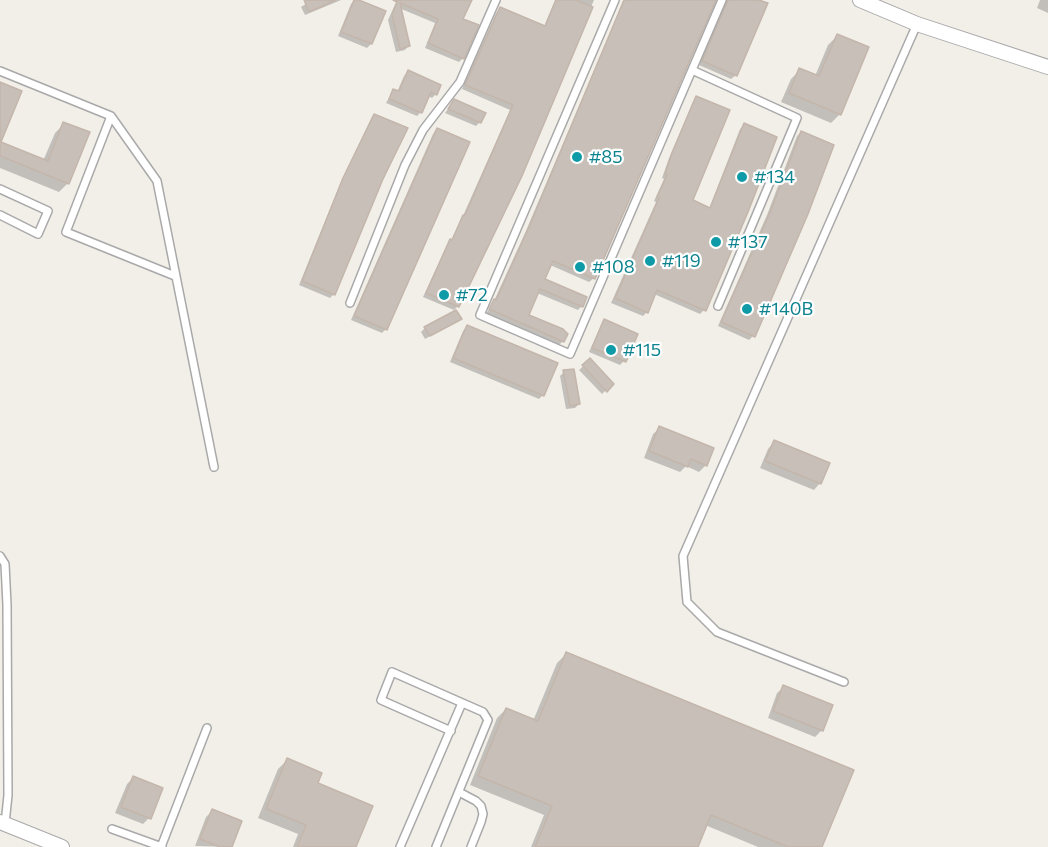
<!DOCTYPE html>
<style>
body{margin:0}
canvas{display:block;background:#f2efe9}
</style>
<canvas width="1048" height="847"></canvas>
<script>
const ctx = document.querySelector('canvas').getContext('2d');
ctx.lineJoin = 'round';
function fillPath(path, color) {
  ctx.fillStyle = color;
  ctx.fill(path, 'evenodd');
}
function shape(rows) {
  const path = new Path2D();
  for (const r of rows) {
    path.moveTo(r[0], r[1]);
    for (let i = 2; i < r.length; i += 2) path.lineTo(r[i], r[i + 1]);
  }
  return path;
}
function strokePath(path, color, width, dash) {
  ctx.strokeStyle = color;
  ctx.lineWidth = width;
  ctx.lineCap = dash ? 'butt' : 'round';
  ctx.setLineDash(dash || []);
  ctx.stroke(path);
}
function write(font, color, halo, rows, align = 'center') {
  ctx.font = font + ' Commissioner,sans-serif';
  ctx.lineWidth = 4.5;
  ctx.setLineDash([]);
  ctx.textBaseline = 'middle';
  ctx.strokeStyle = halo;
  ctx.fillStyle = color;
  for (const [text, x, y, turn = 0] of rows) {
    ctx.save();
    ctx.translate(x, y);
    ctx.rotate((+turn || 0) * Math.PI / 180);
    ctx.textAlign = isNaN(turn) ? turn : align;
    if (halo) ctx.strokeText(text, 0, 0);
    ctx.fillText(text, 0, 0);
    ctx.restore();
  }
}
fillPath(shape([
 [312,0,341,0,305,15,301,7],
 [355,0,384,12,371,44,367,48,338,36,351,4],
 [397,0,470,0,461,20,463,58,459,62,425,48,435,23,399,8,409,45,405,50,396,52,388,20],
 [555,0,594,0,520,175,458,306,454,310,423,297,447,245,451,241,462,218,510,110,462,89,496,13,500,9,544,27],
 [624,0,714,0,594,278,589,282,550,265,543,280,582,306,578,310,537,293,527,316,563,341,559,345,486,314,494,301,525,233],
 [721,0,756,0,766,4,736,75,731,79,699,65,724,7],
 [1040,0,1048,0,1048,13,1037,8],
 [837,36,840,114,831,123,781,102,791,79,800,70,815,76,828,45],
 [408,72,436,94,432,98,428,96,421,112,417,116,386,103,393,91,397,92,404,76],
 [697,98,691,201,709,209,740,129,744,125,704,310,700,314,654,294,647,312,643,316,611,303,656,202,654,201,664,179,662,178,669,158,693,102],
 [454,101,480,122,476,126,445,113],
 [375,115,381,178,334,294,330,298,299,285,340,184,371,120],
 [64,124,68,183,59,192,0,168,0,143,43,161,55,133],
 [437,129,386,329,382,333,351,320,433,134],
 [801,132,753,336,749,340,718,326,767,215,797,136],
 [460,319,425,339,421,332,425,328],
 [605,321,624,361,620,365,589,352,601,325],
 [467,326,543,395,539,399,450,362,463,331],
 [590,360,612,384,602,394,579,370],
 [564,372,579,404,575,408,566,409,560,376],
 [660,428,706,465,699,472,686,466,680,472,644,458,653,434],
 [774,442,820,483,814,490,760,468,768,449],
 [566,654,821,847,758,847,705,825,697,847,531,847,544,815,470,785,497,718,506,709,533,721,557,663],
 [784,687,822,730,815,737,768,718,777,693],
 [287,760,316,784,355,847,293,847,298,834,258,818,278,769],
 [133,778,149,818,143,824,115,813,127,784],
 [213,810,230,847,195,846,206,817]
]), '#0003');
const building = shape([
 [304,0,336,0,309,12,304,0],
 [354,0,359,0,386,11,372,44,341,32,354,0],
 [393,0,472,0,463,19,479,25,464,59,428,43,438,19,400,3,410,46,400,49,392,15,397,2,393,0],
 [556,0,576,0,593,7,522,176,459,307,426,293,450,239,452,240,463,215,465,215,513,105,465,85,500,7,545,26,556,0],
 [624,0,716,0,595,279,553,261,545,279,587,297,583,307,540,289,529,315,563,329,568,334,564,342,489,309,494,299,496,300,529,227,624,0],
 [728,0,759,0,768,3,737,76,702,61,728,0],
 [837,34,869,47,841,115,789,93,799,68,819,76,837,34],
 [408,70,441,85,437,95,431,92,422,113,389,99,393,89,399,91,408,70],
 [0,82,22,91,1,142,48,161,63,122,90,132,69,184,0,156,0,82],
 [696,96,730,110,693,200,710,208,744,123,777,137,748,212,706,311,657,290,648,313,615,298,659,198,657,197,667,175,665,174,672,153,696,96],
 [454,99,486,113,481,123,448,109,454,99],
 [374,114,408,128,383,179,335,295,302,281,343,178,374,114],
 [437,128,470,142,387,330,354,316,437,128],
 [801,131,834,145,808,214,755,337,721,322,771,210,801,131],
 [456,310,462,319,430,336,424,327,456,310],
 [604,319,638,334,626,362,592,348,604,319],
 [467,325,558,363,544,396,453,358,467,325],
 [590,358,614,384,607,392,582,365,590,358],
 [574,369,580,404,570,406,563,370,574,369],
 [659,426,714,448,707,466,691,459,688,467,649,451,659,426],
 [774,440,830,463,821,484,765,461,774,440],
 [566,652,854,770,822,847,788,847,711,815,698,847,535,847,552,806,478,776,506,708,538,721,566,652],
 [783,685,833,705,823,731,773,711,783,685],
 [287,758,322,773,318,783,373,806,356,847,297,847,306,825,266,809,287,758],
 [133,776,163,788,151,819,121,807,133,776],
 [212,809,242,821,232,847,220,847,200,839,212,809]
]);
fillPath(building, '#c7bfb8');
strokePath(building, '#c4b6ab', 1.5);
const service = shape([
 [615,0,480,315,570,354,722,0],
 [692,70,797,118,718,306],
 [0,71,111,116,157,181,214,467],
 [111,116,66,232,175,276],
 [0,189,48,211,38,234,0,215],
 [350,303,405,165,423,130,460,82,496,0],
 [0,556,5,564,7,605,8,795,5,824],
 [844,682,717,632,687,602,683,556,917,24],
 [459,792,476,801,481,806,483,814,481,822,471,847],
 [112,829,162,847],
 [161,847,207,728],
 [400,847,462,703],
 [436,847,488,720,483,712,392,672,381,700,451,731]
]);
const minor = shape([
 [860,0,917,24,1048,67],
 [0,822,62,847]
]);
strokePath(service, '#a9a9a9', 10);
strokePath(minor, '#a9a9a9', 16);
strokePath(service, '#fff', 7);
strokePath(minor, '#fff', 14);
for (const [x, y, r, color] of [
 [577,157,6,"#0f9aa8"],
 [742,177,6,"#0f9aa8"],
 [716,242,6,"#0f9aa8"],
 [650,261,6,"#0f9aa8"],
 [580,267,6,"#0f9aa8"],
 [444,295,6,"#0f9aa8"],
 [747,309,6,"#0f9aa8"],
 [611,350,6,"#0f9aa8"]
]) {
  const dot = new Path2D();
  dot.arc(x, y, r, 0, 2 * Math.PI);
  ctx.fillStyle = color;
  ctx.fill(dot);
  strokePath(dot, '#fff', 2);
}
write('18px', '#0d838f', '#fff', [
 ["#85",589,157],
 ["#134",754,177],
 ["#137",728,242],
 ["#119",662,261],
 ["#108",592,267],
 ["#72",456,295],
 ["#140B",759,309],
 ["#115",623,350]
], 'left');
</script>
